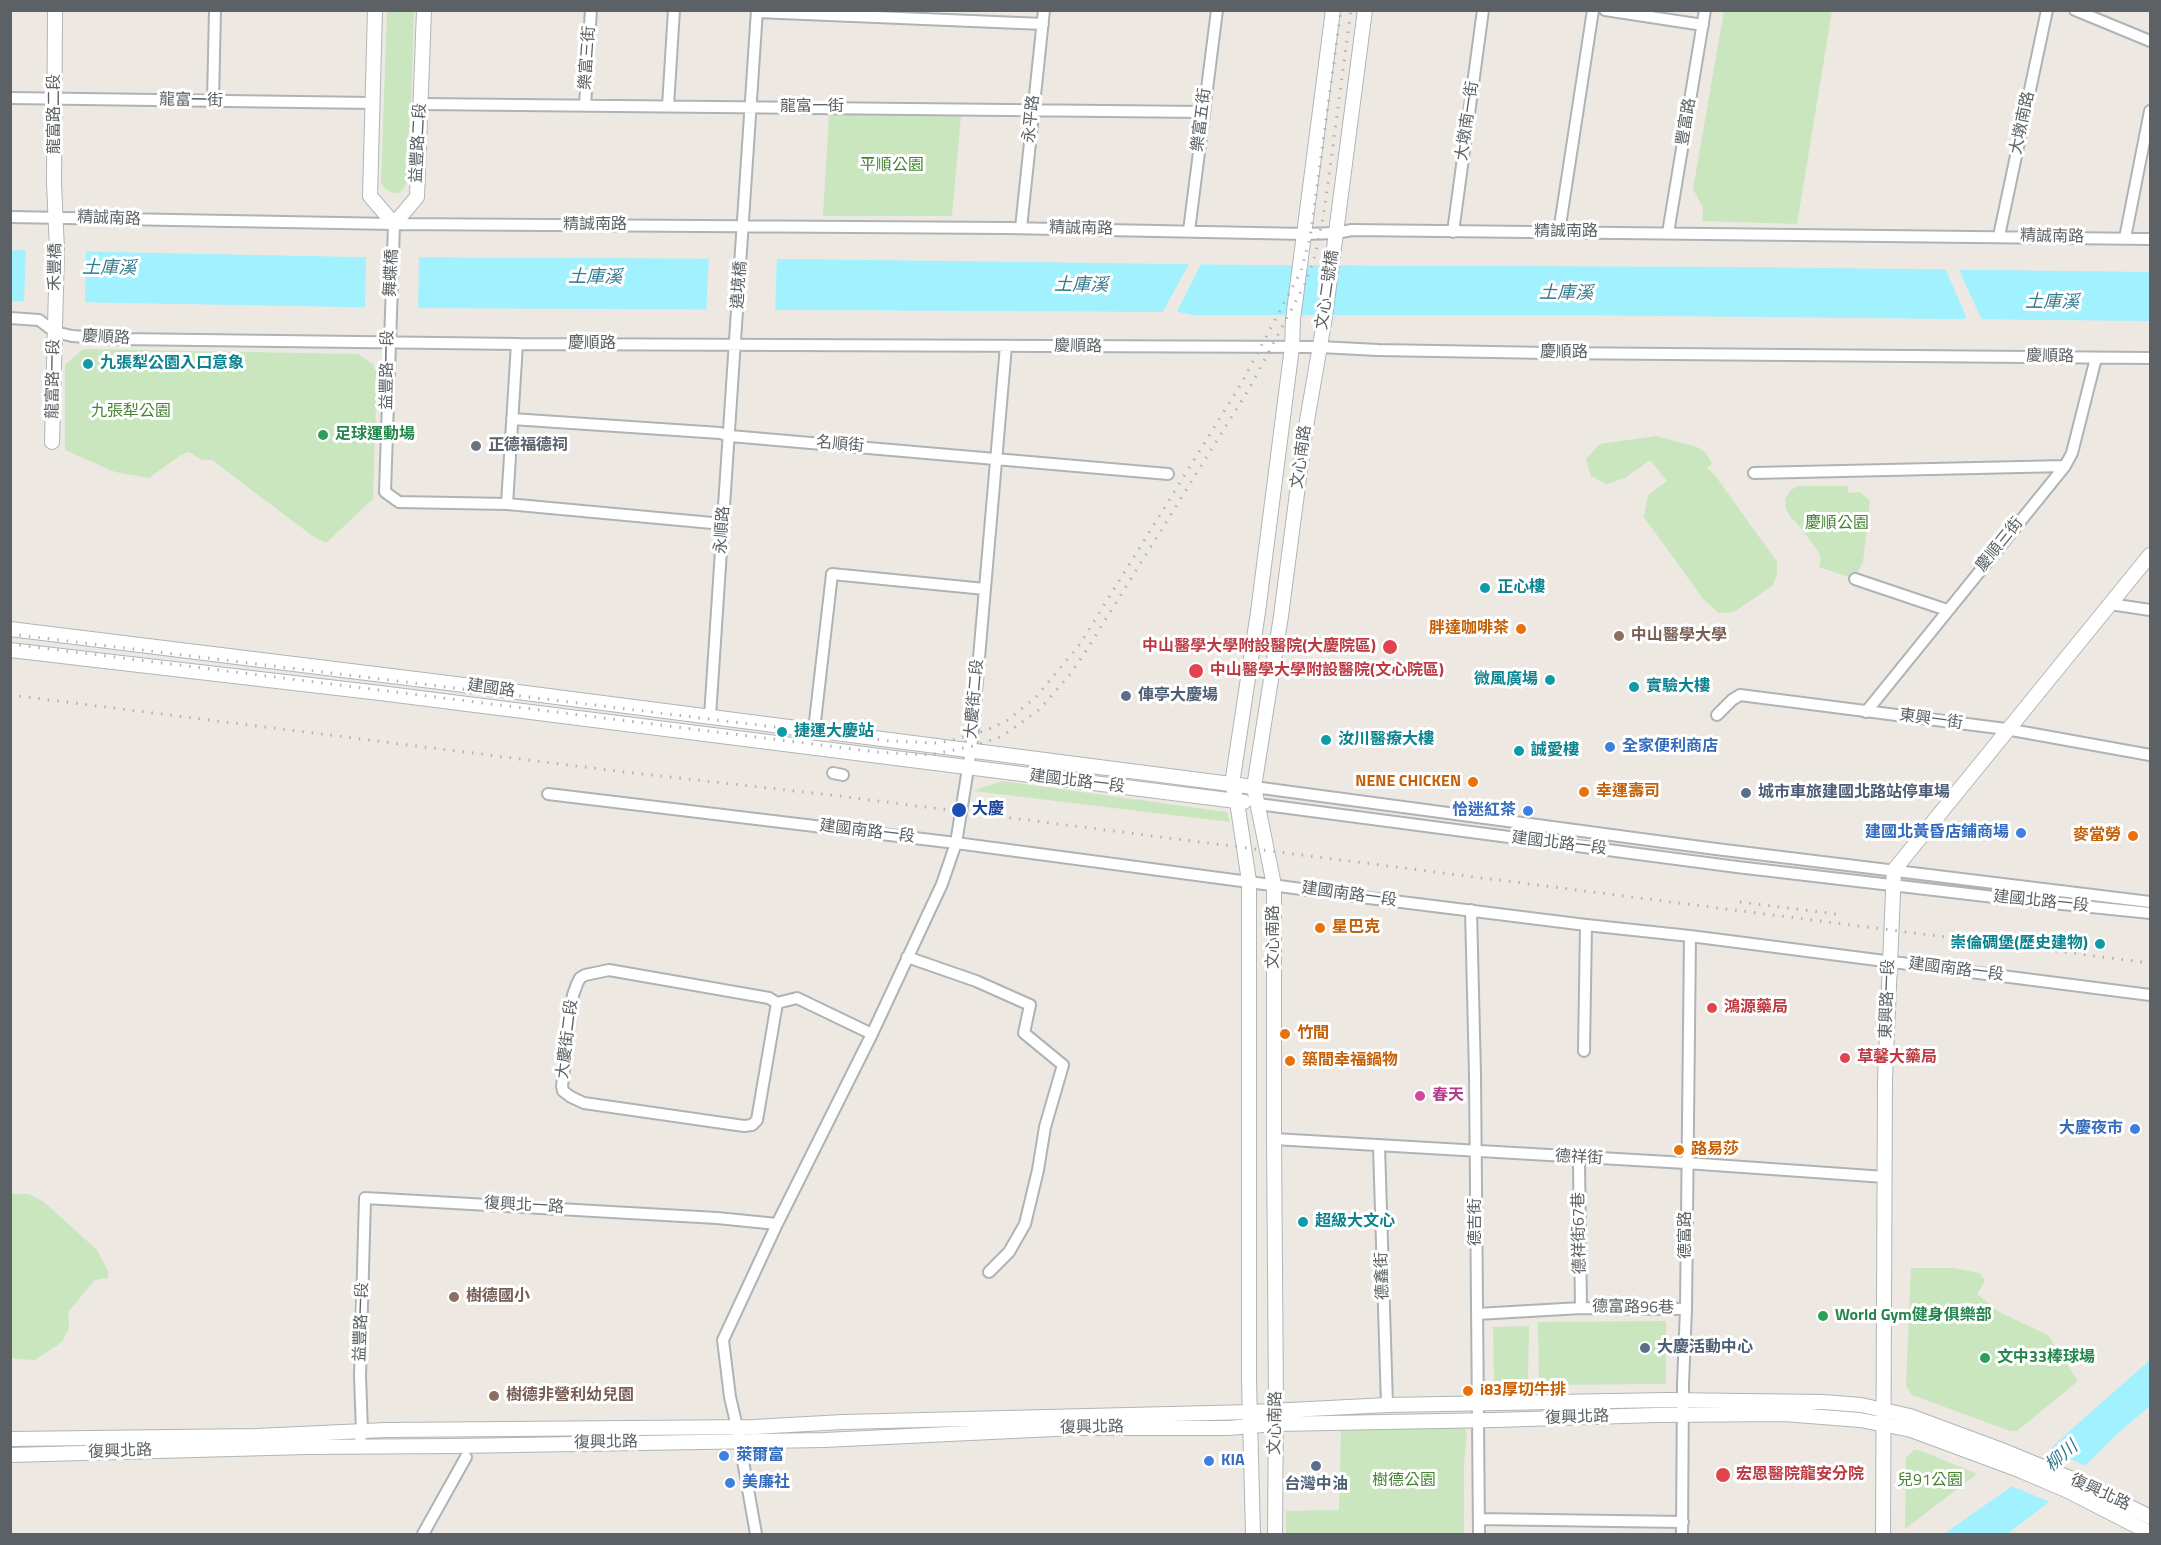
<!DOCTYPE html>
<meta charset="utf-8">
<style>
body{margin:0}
#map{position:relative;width:2161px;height:1545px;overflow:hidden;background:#eee8e3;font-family:"Titillium Web",sans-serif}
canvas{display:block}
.frame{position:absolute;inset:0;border:12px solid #5b6164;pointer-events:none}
</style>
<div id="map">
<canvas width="2161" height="1545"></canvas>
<div class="frame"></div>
</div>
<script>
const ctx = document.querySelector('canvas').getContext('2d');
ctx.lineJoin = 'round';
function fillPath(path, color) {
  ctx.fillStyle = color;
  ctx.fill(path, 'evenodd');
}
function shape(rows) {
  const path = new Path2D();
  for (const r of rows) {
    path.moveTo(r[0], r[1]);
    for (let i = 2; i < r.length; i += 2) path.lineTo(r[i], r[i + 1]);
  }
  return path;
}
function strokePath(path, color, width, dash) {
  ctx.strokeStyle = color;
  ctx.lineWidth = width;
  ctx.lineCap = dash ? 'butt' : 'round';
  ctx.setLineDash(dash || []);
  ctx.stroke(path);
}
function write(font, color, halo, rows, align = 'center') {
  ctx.font = font + ' "Titillium Web","Noto Sans TC",sans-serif';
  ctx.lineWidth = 6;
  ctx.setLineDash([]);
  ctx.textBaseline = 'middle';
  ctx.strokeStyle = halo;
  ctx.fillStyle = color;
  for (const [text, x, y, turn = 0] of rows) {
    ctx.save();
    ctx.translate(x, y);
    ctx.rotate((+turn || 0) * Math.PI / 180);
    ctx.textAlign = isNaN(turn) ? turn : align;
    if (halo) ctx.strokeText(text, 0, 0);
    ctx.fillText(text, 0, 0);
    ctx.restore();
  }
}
fillPath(shape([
 [387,11,414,11,409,178,404,188,399,193,394,193,385,189,381,183],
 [1724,11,1832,11,1797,224,1702,221,1703,208,1693,189],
 [829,115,961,116,952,216,823,216],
 [83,349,358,354,374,365,377,372,373,499,326,543,311,535,212,460,202,460,189,452,181,455,149,478,115,472,65,450,65,365],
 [1656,436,1697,447,1706,453,1712,464,1707,468,1714,474,1777,562,1777,575,1772,586,1734,612,1719,613,1703,599,1644,517,1648,495,1667,481,1650,460,1625,478,1607,484,1591,476,1586,459,1600,444],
 [1798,486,1848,486,1848,493,1860,492,1870,501,1863,562,1854,579,1819,567,1821,559,1818,551,1796,522,1791,518,1786,509,1785,499,1791,490],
 [1002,781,1227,812,1230,822,973,791],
 [11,1194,29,1194,44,1202,97,1250,108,1271,108,1278,95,1280,68,1312,69,1328,62,1342,35,1360,16,1359,11,1357],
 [1911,1268,1953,1268,1980,1273,1985,1281,1977,1294,2001,1313,2048,1335,2078,1381,2017,1431,2010,1431,1912,1395,1906,1386],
 [1666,1321,1666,1384,1539,1385,1538,1322],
 [1529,1326,1528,1380,1494,1384,1493,1327],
 [1464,1427,1467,1434,1464,1464,1464,1534,1286,1534,1286,1511,1339,1510,1341,1430],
 [1914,1450,1919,1450,1977,1474,1905,1529,1906,1458]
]), '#cae6bf');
fillPath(shape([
 [11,250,355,257,793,259,1251,265,1743,267,2150,272,2150,321,1561,315,1192,315,1179,312,405,308,11,301],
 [2150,1360,2150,1406,2114,1437,2049,1502,2007,1534,1944,1534,2012,1486,2065,1435]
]), '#a2f1ff');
fillPath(shape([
 [26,247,86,248,85,305,24,304],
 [366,254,419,254,418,311,365,310],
 [709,256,777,256,775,313,706,313],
 [1190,262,1202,262,1175,315,1161,315],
 [1944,266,1957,266,1983,322,1963,322,1966,316],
 [2047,1448,2088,1467,2052,1503,2009,1485]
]), '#eee8e3');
const street = shape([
 [1605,10,1703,25],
 [2075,10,2150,41],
 [757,12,1043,24],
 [10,98,372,103],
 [213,101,215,10],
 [421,104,1203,112],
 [585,106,591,10],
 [668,106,674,10],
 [10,217,394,224,1007,228,1305,234,1336,233,1352,230,2150,239],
 [394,224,385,492,399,502,507,504,517,344],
 [1021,228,1044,10],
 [1189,231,1217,10],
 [1453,232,1483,10],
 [1559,232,1593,10],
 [1668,233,1705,10],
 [1999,236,2047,10],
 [2125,238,2150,111],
 [10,318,39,320,55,332,72,336,119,339,517,344,1320,347,1378,350,1549,353,2150,358],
 [512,419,720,433,730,436,1168,474],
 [1754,473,2065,466],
 [507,504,723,524],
 [1855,579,1947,610],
 [2110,604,2150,610],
 [1866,712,2065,466,2072,453,2096,358],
 [1717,715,1732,700,1740,695,2006,729,2150,755],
 [710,716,757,10],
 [814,730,832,574,985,589],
 [833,773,843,775],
 [1254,787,1716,849,2150,902],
 [548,794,956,843,1369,898,1586,925,1690,936,2150,995],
 [1258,804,1737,867,1994,897,2150,913],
 [1471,910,1475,1074,1479,1534],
 [907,957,976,981,1030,1005,1024,1033,1063,1065,1045,1127,1038,1170,1025,1224,1009,1252,989,1272],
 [777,1003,769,998,609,970,585,975,580,978,577,984,573,995,562,1086,563,1091,571,1097,584,1103,744,1126,752,1125,757,1120,777,1003,797,998,872,1034],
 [1584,1051,1586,925],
 [1274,1139,1686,1163,1885,1177],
 [1379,1146,1387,1405],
 [1577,1158,1579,1164,1581,1308],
 [1477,1314,1581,1308,1686,1309],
 [359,1446,362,1431,360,1376,365,1198,717,1218,777,1224],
 [1479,1519,1683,1522],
 [423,1534,466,1457],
 [756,1534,737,1427,730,1397,723,1340,777,1224,872,1034,942,884,956,843,971,750,1006,346],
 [1682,1534,1683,1384,1686,1309,1690,936]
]);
const secondary = shape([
 [375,10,370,196,394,224,417,197,424,10],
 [52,442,57,250,54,183,55,10],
 [10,629,448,683,1254,787],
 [10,650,380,693,1244,802],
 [10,1439,256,1436,386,1430,754,1427,843,1422,1251,1412,1387,1405,1667,1400,1823,1402,1861,1405,1910,1416,1999,1449,2082,1483,2150,1517],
 [10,1455,306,1447,454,1446,824,1440,1075,1428,1228,1428,1275,1424,1495,1420,1656,1415,1784,1414,1860,1420,1911,1430,2019,1470,2068,1491,2150,1533],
 [1253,1534,1249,1380,1249,881,1237,802,1232,784,1258,612,1292,347,1293,319,1333,10],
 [1275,1534,1276,1401,1274,1139,1274,885,1254,787,1281,616,1305,432,1325,317,1365,10],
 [1883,1534,1885,1079,1894,870,2150,555]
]);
strokePath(street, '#aeb3b6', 14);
strokePath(secondary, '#afb5b8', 16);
strokePath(street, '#fff', 10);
strokePath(secondary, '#fff', 14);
strokePath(shape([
 [10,634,890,741,939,743,973,735,989,729,1008,720,1036,697,1080,644,1241,384,1301,271,1310,238,1341,10],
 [10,644,877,752,929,755,974,746,1000,737,1011,730,1040,709,1071,673,1084,654,1249,389,1306,282,1315,256,1324,213,1351,10],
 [10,695,616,771,831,795,2150,963],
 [1740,902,1836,914]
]), '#b0b1b2', 3, [1.5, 8]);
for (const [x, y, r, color] of [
 [88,364,6,"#0f9aa8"],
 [323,435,6,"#2e9e5b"],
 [476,446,6,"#6b7280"],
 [1485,588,6,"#0f9aa8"],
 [1521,629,6,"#e8710a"],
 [1619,636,6,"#8d6e63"],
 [1390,647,8,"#e0444e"],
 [1196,671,8,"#e0444e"],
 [1550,680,6,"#0f9aa8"],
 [1634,687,6,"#0f9aa8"],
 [1126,696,6,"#5c6f8a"],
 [782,732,6,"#0f9aa8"],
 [1326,740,6,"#0f9aa8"],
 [1610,747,6,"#3f7fe0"],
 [1519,751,6,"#0f9aa8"],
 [1473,782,6,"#e8710a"],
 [1584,792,6,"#e8710a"],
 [1746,793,6,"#5c6f8a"],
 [959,810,8,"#1a4fb4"],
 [1528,811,6,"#3f7fe0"],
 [2021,833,6,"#3f7fe0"],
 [2133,836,6,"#e8710a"],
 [1320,928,6,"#e8710a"],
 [2100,944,6,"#0f9aa8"],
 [1712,1008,6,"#e0444e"],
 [1285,1034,6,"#e8710a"],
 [1845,1058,6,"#e0444e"],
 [1290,1061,6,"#e8710a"],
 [1420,1096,6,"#d1479c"],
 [2135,1129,6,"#3f7fe0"],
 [1679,1150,6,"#e8710a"],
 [1303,1222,6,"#0f9aa8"],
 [454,1297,6,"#8d6e63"],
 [1823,1316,6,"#2e9e5b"],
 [1645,1348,6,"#5c6f8a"],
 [1985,1358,6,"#2e9e5b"],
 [1468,1391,6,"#e8710a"],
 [494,1396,6,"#8d6e63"],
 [724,1456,6,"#3f7fe0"],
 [1209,1461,6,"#3f7fe0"],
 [1316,1466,6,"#5c6f8a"],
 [1723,1475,8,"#e0444e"],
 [730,1483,6,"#3f7fe0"]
]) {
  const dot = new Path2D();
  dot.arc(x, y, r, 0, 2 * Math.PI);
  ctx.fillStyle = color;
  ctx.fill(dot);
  strokePath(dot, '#fff', 2);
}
write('16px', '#5b6164', '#fff', [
 ["樂富三街",588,58,-86],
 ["龍富一街",191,101,1],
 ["龍富一街",812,107],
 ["龍富路二段",55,114,-90],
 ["永平路",1032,119,-84],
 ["樂富五街",1202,120,-83],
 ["大墩南一街",1468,121,-82],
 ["豐富路",1687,122,-81],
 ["大墩南路",2023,123,-78],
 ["益豐路二段",419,143,-87],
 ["精誠南路",109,219,2],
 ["精誠南路",595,225],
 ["精誠南路",1081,229,1],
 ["精誠南路",1566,232],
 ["精誠南路",2052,237,1],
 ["禾豐橋",56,267,-89],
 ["舞蝶橋",392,273,-87],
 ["遶境橋",740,285,-86],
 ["文心二號橋",1328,290,-82],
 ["慶順路",106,338,3],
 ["慶順路",592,344],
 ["慶順路",1078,347,1],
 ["慶順路",1564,353],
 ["慶順路",2050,357,1],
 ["益豐路一段",388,370,-89],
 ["龍富路一段",54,379,-89],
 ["名順街",840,445,5],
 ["文心南路",1302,457,-82],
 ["永順路",723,530,-86],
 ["慶順三街",2000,545,-51],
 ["建國路",491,689,8],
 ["大慶街二段",975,699,-85],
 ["東興一街",1931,720,8],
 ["建國北路一段",1077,782,7],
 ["建國南路一段",867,832,7],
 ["建國北路一段",1559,844,7],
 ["建國南路一段",1349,895,8],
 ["建國北路一段",2041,902,6],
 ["文心南路",1274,937,-90],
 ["建國南路一段",1956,970,7],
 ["東興路一段",1888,999,-88],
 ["大慶街二段",568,1039,-83],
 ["德祥街",1579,1158,3],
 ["復興北一路",524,1206,3],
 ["德吉街",1476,1222,-90],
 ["德祥街67巷",1580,1233,-91],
 ["德富路",1686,1235,-90],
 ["德鑫街",1383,1276,-92],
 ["德富路96巷",1633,1308,1],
 ["益豐路一段",362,1322,-88],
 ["復興北路",1577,1418,-2],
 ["文心南路",1276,1423,-89],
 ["復興北路",1092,1428,-1],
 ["復興北路",606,1443,-1],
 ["復興北路",120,1452,-2],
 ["復興北路",2100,1493,25]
]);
write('16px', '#468333', '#fff', [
 ["平順公園",892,166],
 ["九張犁公園",131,412],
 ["慶順公園",1837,524],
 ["樹德公園",1404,1481],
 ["兒91公園",1930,1481]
]);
write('bold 16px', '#0d838f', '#fff', [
 ["九張犁公園入口意象",100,364],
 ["正心樓",1497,588],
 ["微風廣場",1538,680,"right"],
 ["實驗大樓",1646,687],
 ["捷運大慶站",794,732],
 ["汝川醫療大樓",1338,740],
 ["誠愛樓",1531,751],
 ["崇倫碉堡(歷史建物)",2088,944,"right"],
 ["超級大文心",1315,1222]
], 'left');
write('bold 16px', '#27864d', '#fff', [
 ["足球運動場",335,435],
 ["World Gym健身俱樂部",1835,1316],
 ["文中33棒球場",1997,1358]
], 'left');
write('bold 16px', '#5b616d', '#fff', [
 ["正德福德祠",488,446]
], 'left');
write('bold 16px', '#c56008', '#fff', [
 ["胖達咖啡茶",1509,629,"right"],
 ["NENE CHICKEN",1461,782,"right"],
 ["幸運壽司",1596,792],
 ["麥當勞",2121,836,"right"],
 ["星巴克",1332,928],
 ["竹間",1297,1034],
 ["築間幸福鍋物",1302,1061],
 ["路易莎",1691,1150],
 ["i83厚切牛排",1480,1391]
], 'left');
write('bold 16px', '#785e54', '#fff', [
 ["中山醫學大學",1631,636],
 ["樹德國小",466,1297],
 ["樹德非營利幼兒園",506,1396]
], 'left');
write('bold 16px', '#be3a42', '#fff', [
 ["中山醫學大學附設醫院(大慶院區)",1376,647,"right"],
 ["中山醫學大學附設醫院(文心院區)",1210,671],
 ["鴻源藥局",1724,1008],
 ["草馨大藥局",1857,1058],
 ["宏恩醫院龍安分院",1736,1475]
], 'left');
write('bold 16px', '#4e5e75', '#fff', [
 ["俥亭大慶場",1138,696],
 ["城市車旅建國北路站停車場",1758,793],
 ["大慶活動中心",1657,1348],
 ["台灣中油",1316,1485,"center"]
], 'left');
write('bold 16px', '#366cbe', '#fff', [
 ["全家便利商店",1622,747],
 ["恰迷紅茶",1516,811,"right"],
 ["建國北黃昏店鋪商場",2009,833,"right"],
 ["大慶夜市",2123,1129,"right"],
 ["萊爾富",736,1456],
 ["KIA",1221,1461],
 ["美廉社",742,1483]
], 'left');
write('bold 16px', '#164399', '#fff', [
 ["大慶",972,810]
], 'left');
write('bold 16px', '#b23c85', '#fff', [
 ["春天",1432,1096]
], 'left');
write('italic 18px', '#337a8f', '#fff', [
 ["土庫溪",109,269,1],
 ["土庫溪",595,278,1],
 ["土庫溪",1081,286,1],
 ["土庫溪",1566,294,1],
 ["土庫溪",2052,303,1],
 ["柳川",2062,1457,-41]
]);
</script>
